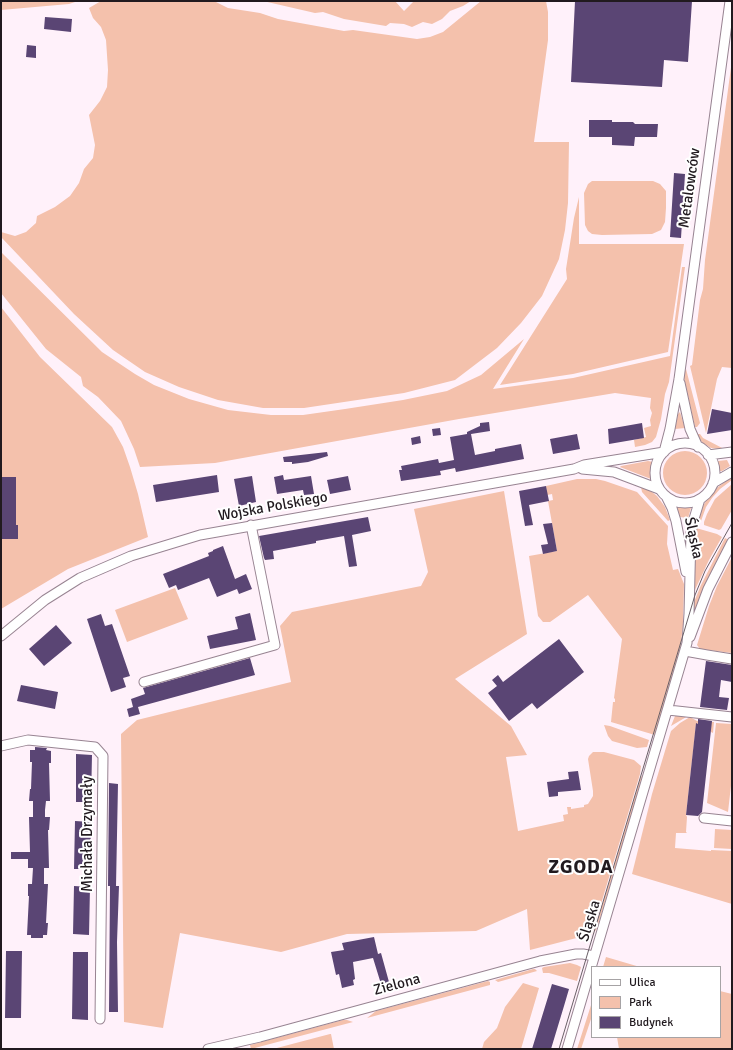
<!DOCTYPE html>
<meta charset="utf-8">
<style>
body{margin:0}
#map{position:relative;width:733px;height:1050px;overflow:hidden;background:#fff1fa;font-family:Signika,sans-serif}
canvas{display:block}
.frame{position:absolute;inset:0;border:2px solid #211a1f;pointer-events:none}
.legend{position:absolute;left:591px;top:966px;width:130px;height:72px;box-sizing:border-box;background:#fff;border:1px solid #a6a3a5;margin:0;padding:5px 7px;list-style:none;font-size:12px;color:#211a1f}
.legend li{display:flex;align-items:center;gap:8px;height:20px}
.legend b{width:20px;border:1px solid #a6a3a5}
</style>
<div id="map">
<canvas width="733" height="1050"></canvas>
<div class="frame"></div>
<ul class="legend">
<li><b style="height:5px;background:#fff"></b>Ulica</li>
<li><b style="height:11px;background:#f4c1ac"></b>Park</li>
<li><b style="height:11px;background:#5a4574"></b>Budynek</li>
</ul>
</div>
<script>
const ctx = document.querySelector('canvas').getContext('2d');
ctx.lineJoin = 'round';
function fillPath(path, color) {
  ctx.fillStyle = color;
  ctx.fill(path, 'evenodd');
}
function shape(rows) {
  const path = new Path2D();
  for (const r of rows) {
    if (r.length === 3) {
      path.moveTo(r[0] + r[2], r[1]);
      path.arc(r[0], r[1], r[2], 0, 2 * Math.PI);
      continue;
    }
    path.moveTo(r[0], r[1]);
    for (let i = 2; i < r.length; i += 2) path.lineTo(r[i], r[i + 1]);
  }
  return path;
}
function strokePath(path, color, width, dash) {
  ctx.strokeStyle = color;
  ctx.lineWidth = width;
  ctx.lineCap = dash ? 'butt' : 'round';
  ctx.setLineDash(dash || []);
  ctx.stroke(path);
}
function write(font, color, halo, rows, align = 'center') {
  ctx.font = font + ' Signika,sans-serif';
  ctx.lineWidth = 4;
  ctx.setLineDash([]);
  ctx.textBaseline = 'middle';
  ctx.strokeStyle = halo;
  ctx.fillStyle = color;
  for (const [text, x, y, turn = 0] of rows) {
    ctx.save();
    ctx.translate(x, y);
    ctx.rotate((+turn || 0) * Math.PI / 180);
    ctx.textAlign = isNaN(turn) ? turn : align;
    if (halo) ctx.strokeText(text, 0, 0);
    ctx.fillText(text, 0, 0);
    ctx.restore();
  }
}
fillPath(shape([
 [1,1,78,1,69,4,1,10],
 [101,1,214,1,228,8,260,13,278,19,344,31,353,30,417,39,430,37,443,32,481,1,546,1,548,12,548,40,534,142,569,142,568,203,565,230,559,259,542,296,521,323,497,348,455,380,404,393,304,408,263,408,218,400,179,387,145,372,113,350,74,314,1,237,1,232,15,236,26,232,36,223,37,216,55,207,70,196,79,183,84,169,93,158,95,145,89,115,100,101,107,87,108,70,106,40,101,27,93,18,89,8],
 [263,1,395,1,404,11,414,1,471,1,463,6,450,11,442,19,432,24,423,22,412,27,404,24,390,23,386,26,344,19,323,12,315,13],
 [732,60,732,368,722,367,717,379,706,433,690,366,692,365,700,300,703,289,705,260],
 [592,181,653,181,660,184,666,191,666,208,665,222,661,230,652,234,602,235,592,234,588,231,585,225,584,193,588,184],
 [579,197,579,244,684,244,668,352,573,374,500,385,567,279,566,269,574,218],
 [1,252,102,352,135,374,154,385,189,399,228,410,271,415,303,415,345,409,403,400,447,391,481,375,524,339,493,389,573,378,670,356,682,267,685,267,669,382,665,394,661,419,656,437,652,442,645,445,635,447,634,440,646,437,644,428,651,426,650,420,652,413,650,408,651,398,615,393,459,419,215,463,140,467,134,449,121,421,98,397,83,386,81,377,46,349,1,293],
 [1,307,40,357,112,427,123,447,130,467,138,494,148,537,68,569,1,609],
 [686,369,700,423,697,427,695,427,686,387,684,378,685,371],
 [680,412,685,428,675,429,678,414],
 [697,434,700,434,703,438,726,450,711,448,703,443,698,437],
 [685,473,22],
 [727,460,730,466,722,471,719,471,718,461],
 [648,461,653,462,651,479,620,467,621,466],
 [732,477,732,480,720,489,712,498,706,507,701,521,698,522,703,506,709,496,718,487],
 [577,479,596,479,605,481,637,492,668,526,667,544,673,570,678,569,684,584,683,625,680,651,655,735,611,722,613,702,615,702,615,699,614,698,622,639,588,595,550,622,543,622,538,616,529,556,557,551,548,501,553,500,552,494,547,495,546,486],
 [732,484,732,510,721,529,719,530,704,525,704,522,707,514,715,499],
 [641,487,652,492,657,496,665,507,670,520,668,521,642,492],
 [504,491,527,634,455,679,511,726,527,755,506,757,518,831,564,821,563,815,568,814,567,807,571,807,571,809,584,807,584,805,588,804,593,796,593,791,588,759,589,756,593,752,604,752,634,760,641,766,640,774,592,934,530,950,527,909,476,931,347,934,281,952,180,933,163,1028,124,1022,121,734,137,720,291,682,280,626,292,612,421,586,428,572,414,509],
 [679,506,691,508,688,518,680,517,677,509],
 [696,528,717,534,722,537,709,560,694,592],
 [725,538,729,540,705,587,696,608,694,608,693,606,694,602,701,585],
 [732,557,732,653,700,649,697,645,709,606,717,586],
 [175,588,188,619,127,642,115,610],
 [676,715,688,716,671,726,675,716],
 [690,717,697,721,714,722,713,733,711,732,711,725,696,724,686,815,687,817,686,832,687,833,676,833,675,848,711,851,711,850,732,851,732,904,632,874,652,794,671,731,680,723],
 [716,723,732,724,732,777,728,812,707,803],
 [604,725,610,726,649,740,647,747,637,748,612,741,608,736],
 [641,776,642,777,630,820,597,928,594,933],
 [715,829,732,830,732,849,714,848],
 [606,957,640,967,603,967],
 [570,963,577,965,581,967,577,981,549,973,543,973,542,968,544,967],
 [533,969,535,969,537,971,498,982,495,980],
 [488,981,490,982,490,985,367,1018,376,1011],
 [523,983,539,988,521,1049,482,1049,484,1042,497,1028,505,1007],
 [720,991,732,994,732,1049,619,1049,617,1037,720,1037],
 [592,1002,592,1016,581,1049,577,1049],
 [343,1020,347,1020,353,1022,251,1049,250,1045],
 [331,1034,334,1049,273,1049,330,1034]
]), '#f4c1ac');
fillPath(shape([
 [575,1,692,1,688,62,664,60,662,87,571,82],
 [45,17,72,19,71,32,44,29],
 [27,45,36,46,36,58,26,57],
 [589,120,612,120,612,122,633,122,635,124,658,124,657,137,635,137,634,146,612,145,612,137,589,137],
 [674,173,685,174,681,238,670,237],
 [712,409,732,413,732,430,707,434],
 [489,422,490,431,471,434,475,455,495,451,495,449,521,444,524,459,456,472,455,468,440,471,441,475,401,481,399,470,402,470,401,466,438,459,439,463,454,460,450,437,467,434,467,432,480,426,480,423],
 [642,423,644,438,609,444,608,429],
 [440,428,441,435,433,436,432,429],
 [577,434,580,449,553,454,550,439],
 [420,436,421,443,412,445,411,438],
 [327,452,328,456,308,462,292,464,292,462,284,462,283,457],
 [217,475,219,492,156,502,153,485],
 [283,475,284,480,311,476,314,494,304,495,303,490,277,494,274,477],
 [252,476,256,502,239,506,234,479],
 [348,476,351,490,330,494,327,480],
 [1,477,16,477,16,525,18,525,18,539,1,539],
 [546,486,549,501,529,505,533,525,525,526,519,491],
 [368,517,371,531,352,535,357,566,349,567,344,536,316,541,316,543,273,551,274,559,265,560,264,558,259,536],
 [552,523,557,551,543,554,541,545,548,544,543,524],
 [223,546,235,579,246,574,252,589,239,594,237,589,217,597,209,578,178,590,176,585,169,588,163,574,209,556,208,553,213,551,213,550],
 [250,613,256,640,210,649,207,636,238,629,235,617],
 [101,614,105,626,112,624,130,676,123,678,126,687,111,692,87,619],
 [56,625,72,643,44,666,29,649],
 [559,639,584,672,537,709,532,703,509,721,488,693,497,686,492,680,498,675,503,682],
 [250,658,255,675,138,707,140,714,129,717,127,709,133,707,131,699,145,694,143,688],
 [706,661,732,665,732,682,721,680,719,697,729,698,727,710,700,707],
 [21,685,58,692,55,709,17,701],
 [698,719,712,721,702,812,698,816,686,815,696,723,698,724],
 [35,747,47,748,46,750,51,751,51,763,49,763,50,801,46,801,45,810,45,817,50,817,49,830,48,830,49,868,44,868,44,884,48,884,46,923,48,923,47,935,43,935,43,938,31,938,31,935,27,935,29,896,28,896,28,884,32,884,33,868,28,868,28,859,11,859,11,852,30,852,29,817,33,817,33,801,29,801,30,789,31,789,32,762,30,762,30,750,35,750],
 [76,754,92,755,91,802,76,802],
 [578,771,581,790,558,792,558,796,549,797,547,782,569,779,568,772],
 [109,783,118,784,116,886,108,886],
 [75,821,91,822,90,869,74,869],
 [74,886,90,887,89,935,73,934],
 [110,886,119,886,117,942,118,1012,109,1012],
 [374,937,378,954,381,953,389,982,381,984,373,958,353,962,355,979,353,980,354,985,342,988,339,974,336,975,331,952,344,950,342,943],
 [6,951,22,951,21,1018,5,1018],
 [73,952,88,952,88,1020,72,1019],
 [552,984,569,989,564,1006,551,1049,532,1049]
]), '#5a4574');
const minor = shape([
 [680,383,690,429,698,447],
 [685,473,30],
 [664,452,670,429,679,379,730,1],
 [708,455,732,452],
 [582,469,614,472,659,489],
 [713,483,732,472],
 [666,496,672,508,676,521,686,572],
 [1,636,45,600,80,578,131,556,200,535,574,469,584,465,664,452],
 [690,637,708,589,732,542],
 [685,651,707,655,732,659],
 [144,682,275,645,251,525],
 [668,710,732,717],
 [1,746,28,740,95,747,103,756,100,1019],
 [704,818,732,821],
 [208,1049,260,1037,540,961,576,954,583,954,594,956],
 [567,1049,687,643,689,614,691,533,693,522,700,499]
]);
strokePath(minor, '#988492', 11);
strokePath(minor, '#fff', 9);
strokePath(shape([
 [559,1049,695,595,705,571,732,523]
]), '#6a6067', 1);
write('15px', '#211a1f', '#fff', [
 ["Metalowców",690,188,-82],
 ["Wojska Polskiego",273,507,-10],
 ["Śląska",693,538,78],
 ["Michała Drzymały",88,834,-90],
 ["Śląska",590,921,-73],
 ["Zielona",397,985,-15]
]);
ctx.letterSpacing = '1px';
write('bold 19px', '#211a1f', '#fff', [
 ["ZGODA",581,868]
]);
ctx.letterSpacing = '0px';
</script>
